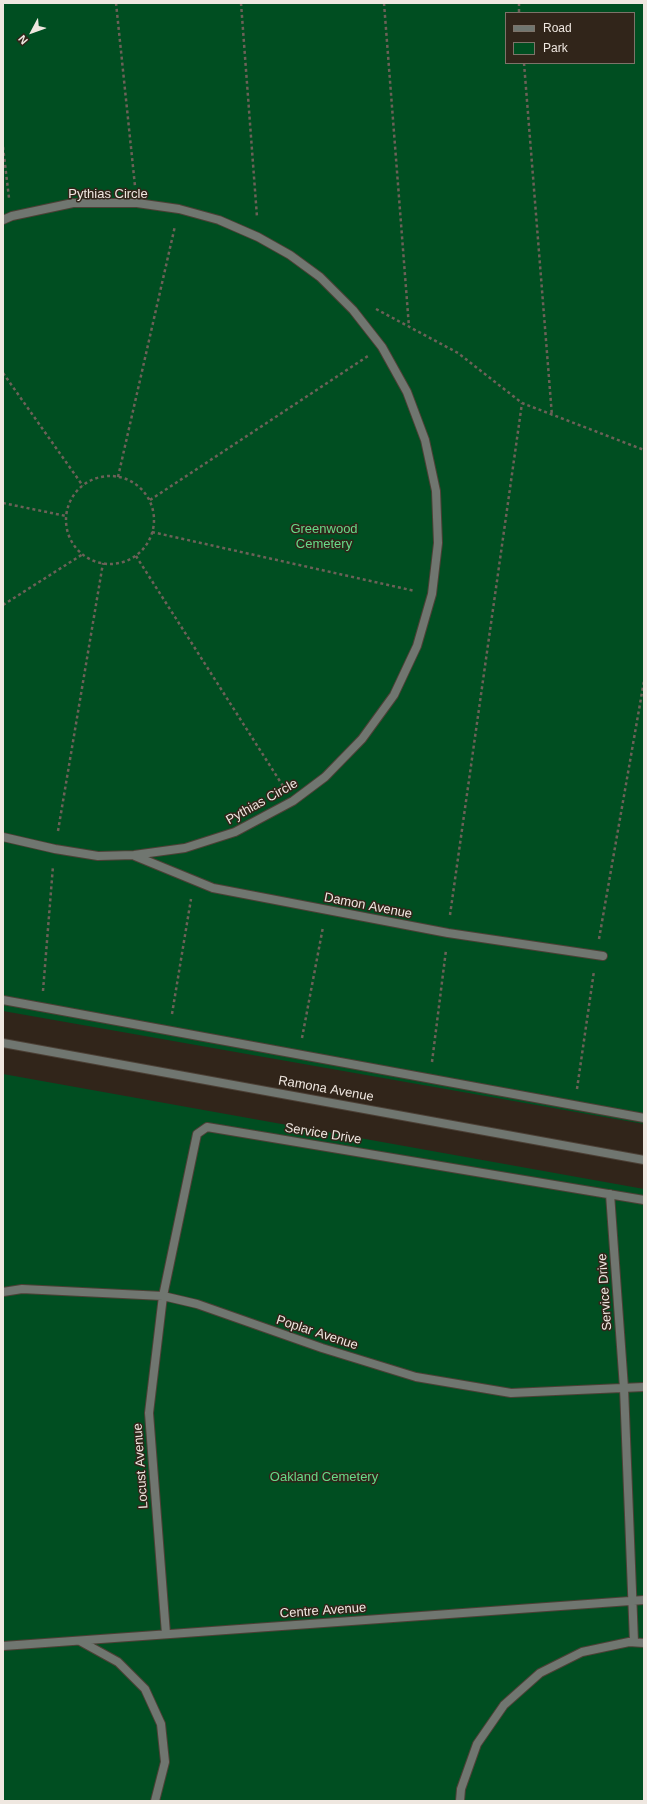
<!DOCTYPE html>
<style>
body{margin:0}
#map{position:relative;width:647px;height:1804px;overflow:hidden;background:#31251a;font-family:Arial,sans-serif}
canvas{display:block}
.frame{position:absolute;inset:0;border:4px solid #efe7e0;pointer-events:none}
.legend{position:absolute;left:505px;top:12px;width:130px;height:52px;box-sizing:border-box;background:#31251a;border:1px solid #7d7369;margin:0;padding:5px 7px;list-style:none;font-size:12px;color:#efe7e0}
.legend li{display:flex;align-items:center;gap:8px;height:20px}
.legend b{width:20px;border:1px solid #7d7369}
.north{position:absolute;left:12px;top:12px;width:40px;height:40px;-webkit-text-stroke:3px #31251a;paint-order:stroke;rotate:229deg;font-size:11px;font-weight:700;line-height:16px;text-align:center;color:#efe7e0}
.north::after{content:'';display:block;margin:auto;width:14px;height:18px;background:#efe7e0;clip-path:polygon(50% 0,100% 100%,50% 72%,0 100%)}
</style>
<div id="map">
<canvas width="647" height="1804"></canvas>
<div class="frame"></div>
<ul class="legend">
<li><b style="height:5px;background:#707670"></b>Road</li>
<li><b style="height:11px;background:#004e21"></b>Park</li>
</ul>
<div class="north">N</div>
</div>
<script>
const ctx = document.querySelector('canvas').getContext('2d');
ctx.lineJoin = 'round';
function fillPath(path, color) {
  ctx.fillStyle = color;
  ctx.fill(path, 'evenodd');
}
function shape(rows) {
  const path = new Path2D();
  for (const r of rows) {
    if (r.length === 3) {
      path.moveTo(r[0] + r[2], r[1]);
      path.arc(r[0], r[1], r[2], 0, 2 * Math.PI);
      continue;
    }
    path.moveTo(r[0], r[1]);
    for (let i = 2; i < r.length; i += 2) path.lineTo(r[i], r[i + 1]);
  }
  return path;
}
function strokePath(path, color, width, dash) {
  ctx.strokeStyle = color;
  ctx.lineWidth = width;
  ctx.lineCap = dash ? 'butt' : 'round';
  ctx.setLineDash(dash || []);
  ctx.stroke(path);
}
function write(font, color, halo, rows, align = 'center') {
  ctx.font = font + ' Arial,sans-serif';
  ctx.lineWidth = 3;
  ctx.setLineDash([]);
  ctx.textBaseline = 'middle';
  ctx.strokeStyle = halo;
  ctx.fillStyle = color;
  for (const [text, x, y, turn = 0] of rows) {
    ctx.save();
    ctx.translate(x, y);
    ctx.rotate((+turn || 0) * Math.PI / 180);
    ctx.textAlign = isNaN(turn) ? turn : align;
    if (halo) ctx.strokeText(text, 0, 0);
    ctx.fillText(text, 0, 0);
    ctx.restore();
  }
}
fillPath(shape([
 [3,3,644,3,644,1124,3,1011],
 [506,13,634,13,634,63,506,63],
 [3,1074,644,1189,644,1801,3,1801]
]), '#004e21');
const service = shape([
 [3,220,12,216,73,203,137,203,179,209,219,220,258,237,290,255,320,277,353,310,382,347,407,392,425,440,436,491,438,543,432,594,417,646,394,695,362,739,325,777,293,801,235,832,185,848,134,855,98,856,55,849,3,837],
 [135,856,213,888,448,933,603,956],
 [3,1000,644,1118],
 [610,1194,624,1388,634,1642],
 [3,1292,22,1289,163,1296,197,1304,322,1348,416,1377,511,1393,644,1387],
 [166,1634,149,1413,163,1296,197,1134,207,1127,644,1200],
 [80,1641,118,1662,145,1689,161,1724,165,1762,155,1801],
 [3,1646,644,1600],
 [460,1801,461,1789,477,1744,504,1705,540,1673,582,1652,629,1642,644,1643]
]);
const minor = shape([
 [3,1043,644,1160]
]);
strokePath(service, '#4c4036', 10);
strokePath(minor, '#4c4036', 10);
strokePath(shape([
 [116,3,135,186],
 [241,3,257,217],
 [384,3,409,327],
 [519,3,519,13],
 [524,63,552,416],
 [3,147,9,198],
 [376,309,458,353,522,403,644,450],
 [3,373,83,486],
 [110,520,44],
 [118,477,175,226],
 [150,500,368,356],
 [3,503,66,516],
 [152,532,415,591],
 [136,556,283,786],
 [3,605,83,554],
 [58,831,103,563],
 [450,915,522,403],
 [599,939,644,681],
 [43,991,53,866],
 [172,1014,191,899],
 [302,1038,323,927],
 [432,1062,446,950],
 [577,1089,594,971]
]), '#6c6158', 2.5, [3, 3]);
strokePath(service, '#707670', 8);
strokePath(minor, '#707670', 8);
write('13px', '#efe7e0', '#31251a', [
 ["Pythias Circle",108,194],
 ["Pythias Circle",262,802,-29],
 ["Damon Avenue",368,906,11],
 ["Ramona Avenue",326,1089,10],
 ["Service Drive",323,1134,9],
 ["Service Drive",605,1292,-94],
 ["Poplar Avenue",317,1333,18],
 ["Locust Avenue",141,1466,-94],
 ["Centre Avenue",323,1611,-4]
]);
write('13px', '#66db88', '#31251a', [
 ["Greenwood",324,529],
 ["Cemetery",324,544],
 ["Oakland Cemetery",324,1477]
]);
</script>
